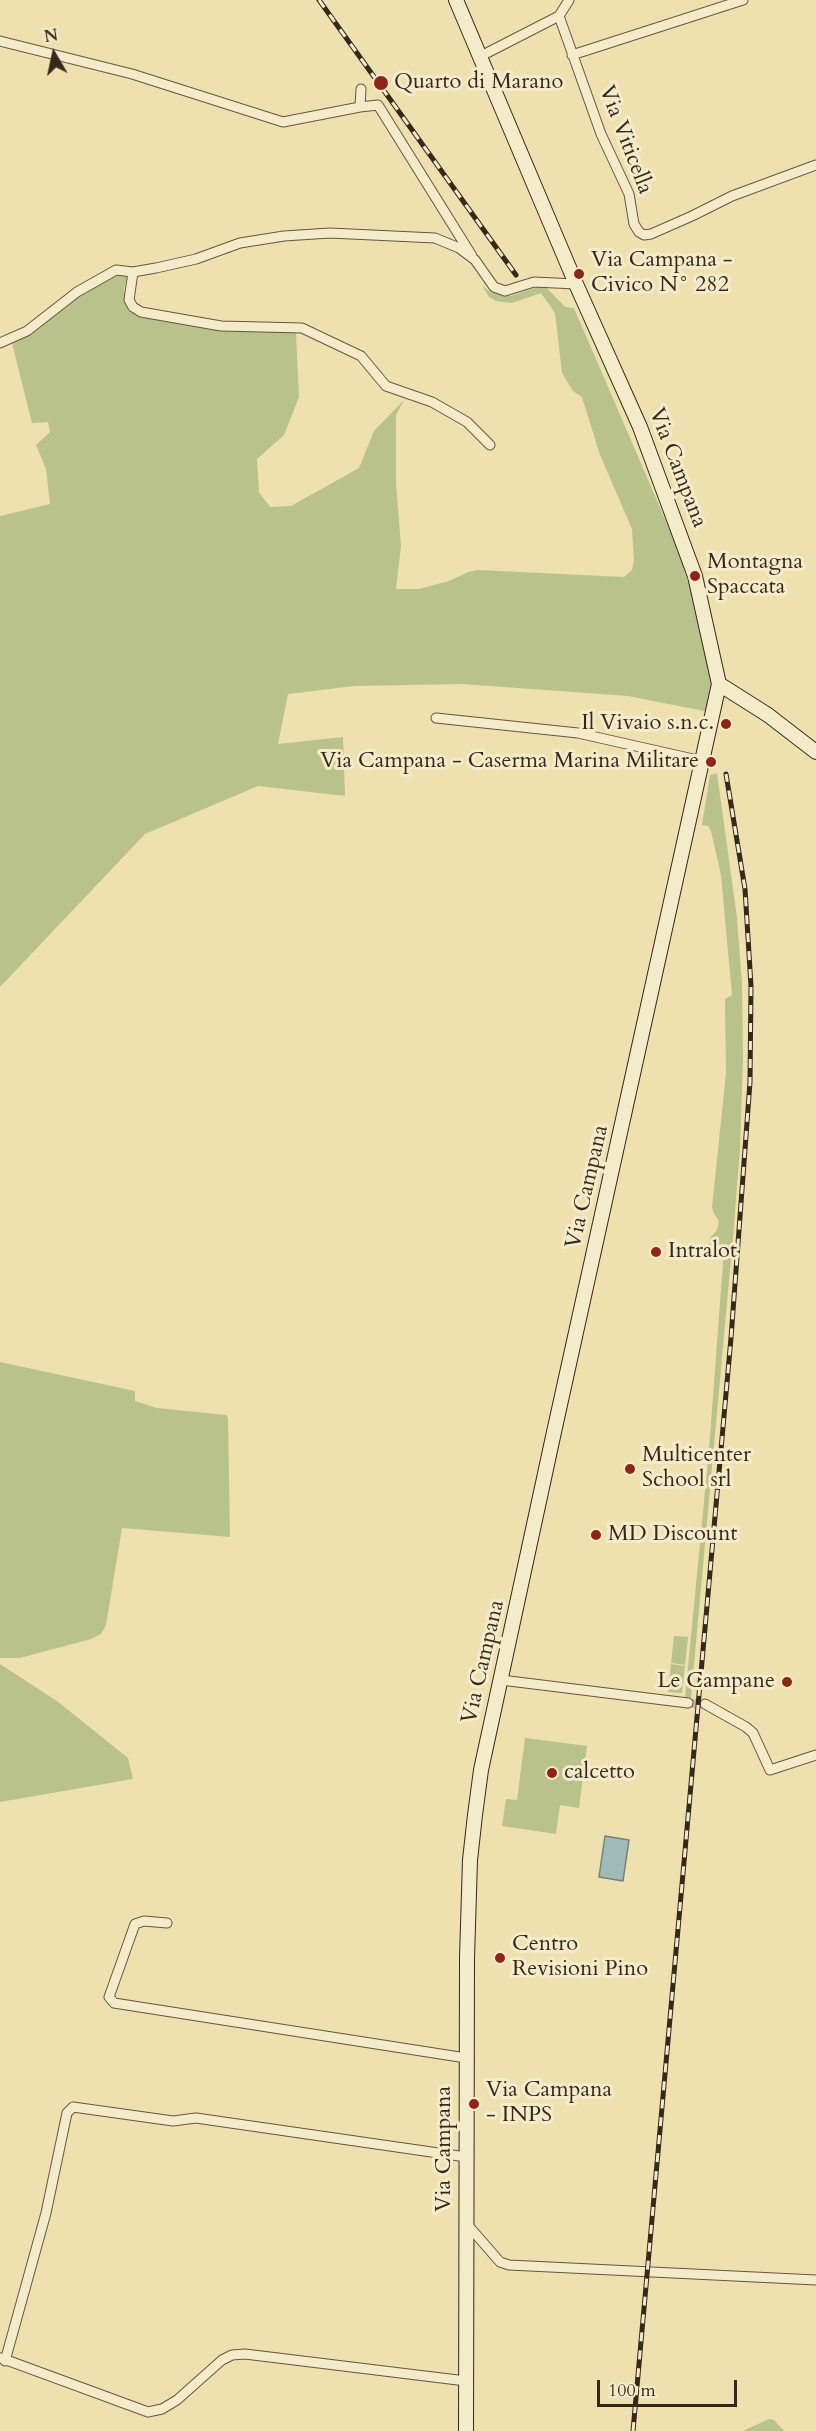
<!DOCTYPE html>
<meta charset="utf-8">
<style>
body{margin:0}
#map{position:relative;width:816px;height:2431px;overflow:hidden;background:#eee0af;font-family:Cardo,serif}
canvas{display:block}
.north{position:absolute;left:24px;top:24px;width:60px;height:60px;-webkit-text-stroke:4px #f4ebcb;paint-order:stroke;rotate:351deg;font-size:16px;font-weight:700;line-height:24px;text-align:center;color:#372819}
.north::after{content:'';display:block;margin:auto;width:21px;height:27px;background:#372819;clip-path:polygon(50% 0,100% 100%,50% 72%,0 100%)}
.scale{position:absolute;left:597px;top:2380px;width:140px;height:27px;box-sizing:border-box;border:3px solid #372819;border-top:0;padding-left:8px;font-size:18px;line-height:21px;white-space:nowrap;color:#372819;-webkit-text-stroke:4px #f4ebcb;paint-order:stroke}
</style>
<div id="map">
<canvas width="816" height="2431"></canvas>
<div class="north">N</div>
<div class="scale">100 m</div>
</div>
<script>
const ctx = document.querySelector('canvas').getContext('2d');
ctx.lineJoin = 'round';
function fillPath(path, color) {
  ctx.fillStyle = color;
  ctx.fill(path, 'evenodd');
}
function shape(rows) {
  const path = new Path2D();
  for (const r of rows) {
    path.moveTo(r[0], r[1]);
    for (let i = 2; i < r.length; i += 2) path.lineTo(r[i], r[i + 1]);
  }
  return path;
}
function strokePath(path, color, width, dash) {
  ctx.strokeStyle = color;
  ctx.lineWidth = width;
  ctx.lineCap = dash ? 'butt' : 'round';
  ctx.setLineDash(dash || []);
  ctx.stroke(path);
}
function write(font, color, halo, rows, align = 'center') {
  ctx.font = font + ' Cardo,serif';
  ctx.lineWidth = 6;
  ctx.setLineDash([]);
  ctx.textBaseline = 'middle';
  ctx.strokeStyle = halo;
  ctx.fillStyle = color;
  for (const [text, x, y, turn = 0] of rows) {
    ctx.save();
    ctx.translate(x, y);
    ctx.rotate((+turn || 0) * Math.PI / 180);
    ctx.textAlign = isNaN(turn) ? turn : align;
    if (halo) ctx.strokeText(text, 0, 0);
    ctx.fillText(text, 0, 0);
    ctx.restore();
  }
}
fillPath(shape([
 [128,273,124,289,126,300,149,315,293,330,296,334,299,397,284,435,257,459,259,492,270,507,291,506,359,468,374,431,404,400,396,415,396,483,401,546,396,589,419,589,449,581,468,572,478,570,624,577,632,570,634,560,632,529,600,455,582,397,573,391,562,373,555,313,541,293,512,303,496,301,489,297,482,285,490,292,510,296,544,285,565,307,574,308,677,547,707,642,715,684,709,712,628,696,462,684,354,686,288,694,278,744,343,737,345,796,258,786,145,834,0,987,0,516,50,504,46,469,36,445,50,432,48,422,32,423,12,343,81,293,115,274],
 [717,773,737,918,742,983,743,1060,740,1148,733,1237,691,1698,685,1698,709,1450,724,1249,709,1247,710,1238,717,1230,719,1221,714,1214,712,1207,726,1073,725,999,732,995,721,875,711,831,708,826,702,825,710,775],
 [0,1362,135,1391,135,1401,157,1408,226,1415,228,1418,230,1537,122,1528,106,1625,101,1634,91,1639,20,1658,0,1658],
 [674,1636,688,1637,685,1665,671,1663],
 [0,1664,57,1701,128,1758,133,1779,0,1802],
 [671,1664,685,1666,682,1693,668,1692],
 [525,1738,587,1746,579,1808,560,1805,556,1834,502,1826,506,1799,517,1800],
 [769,2419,774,2420,784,2431,743,2431]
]), '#b9c28b');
const water = shape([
 [605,1836,629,1840,623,1881,599,1877,605,1836]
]);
fillPath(water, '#a0bab7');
strokePath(water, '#768078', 1.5);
strokePath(shape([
 [688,1703,705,1704]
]), '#c9bb91', 9, [9, 4.5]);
const street = shape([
 [559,16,601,134,629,194,634,224,639,232,644,235,651,234,692,216,732,196,816,165],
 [0,41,132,74,283,122,360,107],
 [572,55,743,0],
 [479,57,559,16,569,0],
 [361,89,360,107,378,105,472,256],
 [133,272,129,300,133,307,141,312,221,326,302,328,361,356,386,386,432,402,467,422,490,445],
 [0,343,27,331,77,292,116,270,133,272,156,268,196,259,240,243,284,236,330,233,435,238,459,248,475,260,494,287,505,291,534,282,576,284],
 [436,718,578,733,702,761],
 [501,1680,688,1703],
 [705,1704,746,1727,753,1733,770,1770,816,1755],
 [167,1923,144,1921,135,1924,109,1997,114,2003,466,2058],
 [466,2223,500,2262,509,2265,816,2280],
 [1,2358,148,2412,162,2409,177,2400,222,2360,232,2355,245,2354,466,2381],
 [5,2361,46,2213,67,2113,73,2107,173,2121,196,2118,466,2157]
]);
const secondary = shape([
 [456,0,576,284,640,427,695,576,719,684,554,1432,481,1770,475,1815,470,1860,467,1958,466,2431],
 [719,684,768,715,816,752]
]);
strokePath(street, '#65563e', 11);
strokePath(secondary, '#372819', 16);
strokePath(street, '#f4ebcb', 9);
strokePath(secondary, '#f4ebcb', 14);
const rail = shape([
 [319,0,516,275],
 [633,2431,731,1338,750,1082,751,986,745,889,726,774]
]);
strokePath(rail, '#372819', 5);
strokePath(rail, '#f4ebcb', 3, [9]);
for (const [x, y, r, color] of [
 [381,83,8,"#8f2418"],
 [579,274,6,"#8f2418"],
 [695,576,6,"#8f2418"],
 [726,724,6,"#8f2418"],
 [711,762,6,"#8f2418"],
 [656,1252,6,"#8f2418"],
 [630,1469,6,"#8f2418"],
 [596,1535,6,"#8f2418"],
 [787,1682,6,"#8f2418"],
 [552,1773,6,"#8f2418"],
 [500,1958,6,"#8f2418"],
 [474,2104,6,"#8f2418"]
]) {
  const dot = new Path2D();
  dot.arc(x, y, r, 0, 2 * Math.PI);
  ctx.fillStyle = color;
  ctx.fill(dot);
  strokePath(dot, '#f4ebcb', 2);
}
write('22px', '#372819', '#f4ebcb', [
 ["Quarto di Marano",394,83],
 ["Via Campana -",591,261],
 ["Civico N° 282",591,286],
 ["Montagna",707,563],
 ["Spaccata",707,588],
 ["Il Vivaio s.n.c.",714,724,"right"],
 ["Via Campana - Caserma Marina Militare",699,762,"right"],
 ["Intralot",668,1252],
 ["Multicenter",642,1456],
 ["School srl",642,1481],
 ["MD Discount",608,1535],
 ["Le Campane",775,1682,"right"],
 ["calcetto",564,1773],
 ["Centro",512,1945],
 ["Revisioni Pino",512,1970],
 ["Via Campana",486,2091],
 ["- INPS",486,2116]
], 'left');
write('22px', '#372819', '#f4ebcb', [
 ["Via Viticella",625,140,69],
 ["Via Campana",677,468,69],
 ["Via Campana",588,1187,-77],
 ["Via Campana",484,1662,-77],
 ["Via Campana",445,2149,-90]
]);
</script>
